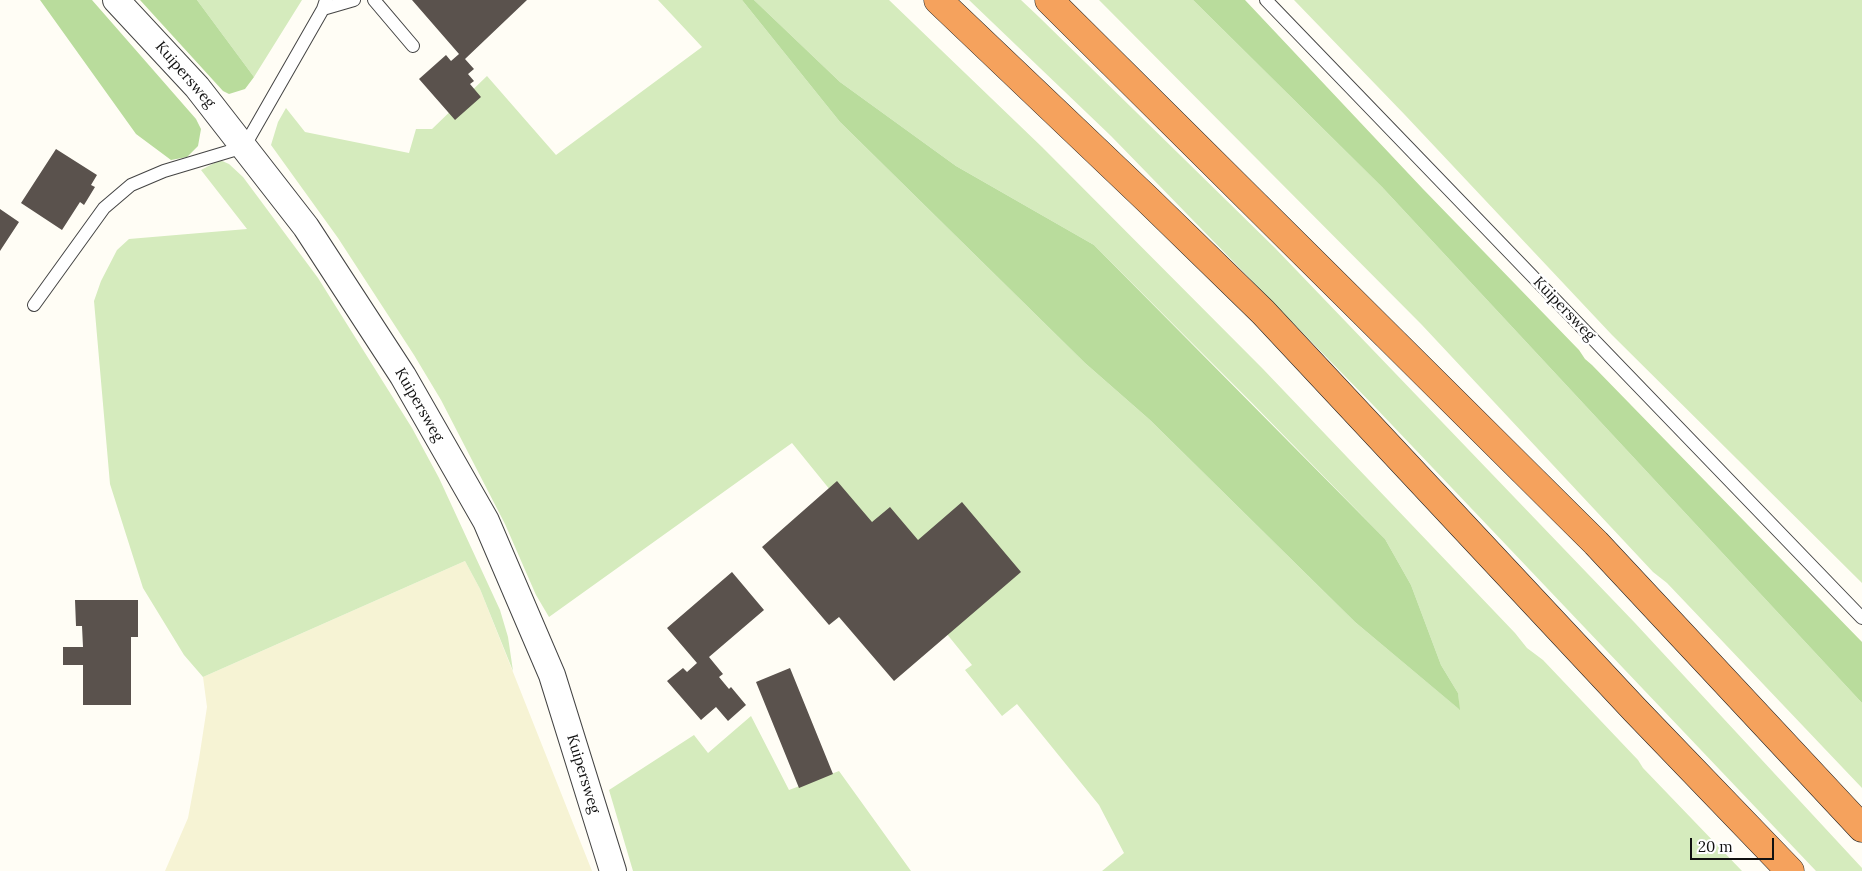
<!DOCTYPE html>
<style>
body{margin:0}
#map{position:relative;width:1862px;height:871px;overflow:hidden;background:#fffdf5;font-family:Lora,serif}
canvas{display:block}
.scale{position:absolute;left:1690px;top:838px;width:84px;height:22px;box-sizing:border-box;border:2px solid #111;border-top:0;padding-left:6px;font-size:15px;line-height:18px;white-space:nowrap;color:#111;-webkit-text-stroke:4px #fff;paint-order:stroke}
</style>
<div id="map">
<canvas width="1862" height="871"></canvas>
<div class="scale">20 m</div>
</div>
<script>
const ctx = document.querySelector('canvas').getContext('2d');
ctx.lineJoin = 'round';
function fillPath(path, color) {
  ctx.fillStyle = color;
  ctx.fill(path, 'evenodd');
}
function shape(rows) {
  const path = new Path2D();
  for (const r of rows) {
    path.moveTo(r[0], r[1]);
    for (let i = 2; i < r.length; i += 2) path.lineTo(r[i], r[i + 1]);
  }
  return path;
}
function strokePath(path, color, width, dash) {
  ctx.strokeStyle = color;
  ctx.lineWidth = width;
  ctx.lineCap = dash ? 'butt' : 'round';
  ctx.setLineDash(dash || []);
  ctx.stroke(path);
}
function write(font, color, halo, rows, align = 'center') {
  ctx.font = font + ' Lora,serif';
  ctx.lineWidth = 5;
  ctx.setLineDash([]);
  ctx.textBaseline = 'middle';
  ctx.strokeStyle = halo;
  ctx.fillStyle = color;
  for (const [text, x, y, turn = 0] of rows) {
    ctx.save();
    ctx.translate(x, y);
    ctx.rotate((+turn || 0) * Math.PI / 180);
    ctx.textAlign = isNaN(turn) ? turn : align;
    if (halo) ctx.strokeText(text, 0, 0);
    ctx.fillText(text, 0, 0);
    ctx.restore();
  }
}
fillPath(shape([
 [465,561,480,589,592,871,165,871,188,818,199,759,207,707,203,677]
]), '#f6f3d4');
fillPath(shape([
 [197,0,302,0,254,77],
 [658,0,742,0,840,122,1085,363,1150,420,1355,622,1459,709,1458,693,1441,665,1411,585,1385,539,1253,404,1094,245,956,166,840,82,754,0,889,0,1042,147,1263,369,1515,633,1527,648,1543,660,1638,760,1643,768,1742,871,1102,871,1124,853,1099,805,1017,704,1002,716,965,670,972,665,792,443,549,617,536,595,505,524,441,400,414,355,338,238,271,145,278,122,286,108,305,132,409,153,416,129,432,129,487,76,556,155,702,47],
 [969,0,1021,0,1039,17,1275,248,1635,623,1862,868,1862,871,1816,871,1374,406,1111,136],
 [1099,0,1193,0,1382,187,1862,703,1862,788,1667,583,1653,572,1422,325],
 [1294,0,1862,0,1862,583,1612,335,1405,115],
 [220,160,229,164,243,177,318,278,412,428,439,478,500,610,508,637,513,671,480,589,465,561,203,677,184,655,143,588,110,484,94,301,101,281,117,250,129,239,247,229,201,170],
 [751,716,789,790,839,771,911,871,633,871,609,790,694,735,708,753]
]), '#d5ebbd');
fillPath(shape([
 [40,0,92,0,196,119,201,129,198,146,187,157,171,160,136,134],
 [140,0,197,0,254,77,245,89,229,94,223,91],
 [742,0,754,0,840,82,956,166,1094,245,1385,539,1411,585,1441,665,1458,693,1460,710,1355,622,1150,420,1085,363,840,122],
 [1193,0,1245,0,1423,189,1579,350,1585,359,1592,365,1862,642,1862,703,1382,187]
]), '#b9dc9c');
fillPath(shape([
 [412,0,527,0,465,59,474,69,468,74,474,81,470,84,481,97,455,120,419,79,446,55,451,61,459,54],
 [56,149,97,175,91,185,95,187,84,205,80,202,62,230,21,203],
 [0,209,19,222,0,251],
 [837,481,872,522,890,507,918,540,962,502,1021,572,894,681,839,617,829,625,762,547],
 [732,572,764,610,709,657,723,674,719,677,729,689,731,687,746,705,728,721,716,707,701,720,667,681,683,668,687,672,697,663,667,628],
 [75,600,138,600,138,637,131,637,131,705,83,705,83,665,63,665,63,647,83,647,82,626,76,626],
 [790,668,833,774,799,788,756,682]
]), '#5a524d');
const service = shape([
 [374,0,413,46],
 [1266,0,1862,618],
 [323,9,354,0],
 [34,305,104,208,131,185,164,171,244,147,323,9,326,0]
]);
const minor = shape([
 [116,0,197,87,306,227,403,376,486,521,552,675,613,871]
]);
const motorway = shape([
 [938,0,1148,200,1263,312,1635,710,1790,871],
 [1049,0,1596,543,1862,828]
]);
strokePath(service, '#444', 14);
strokePath(minor, '#444', 28);
strokePath(motorway, '#222', 29);
strokePath(service, '#fff', 12);
strokePath(minor, '#fff', 26);
strokePath(motorway, '#f5a25d', 28);
write('15px', '#111', '#fff', [
 ["Kuipersweg",185,75,49],
 ["Kuipersweg",1564,309,46],
 ["Kuipersweg",419,405,60],
 ["Kuipersweg",583,774,73]
]);
</script>
